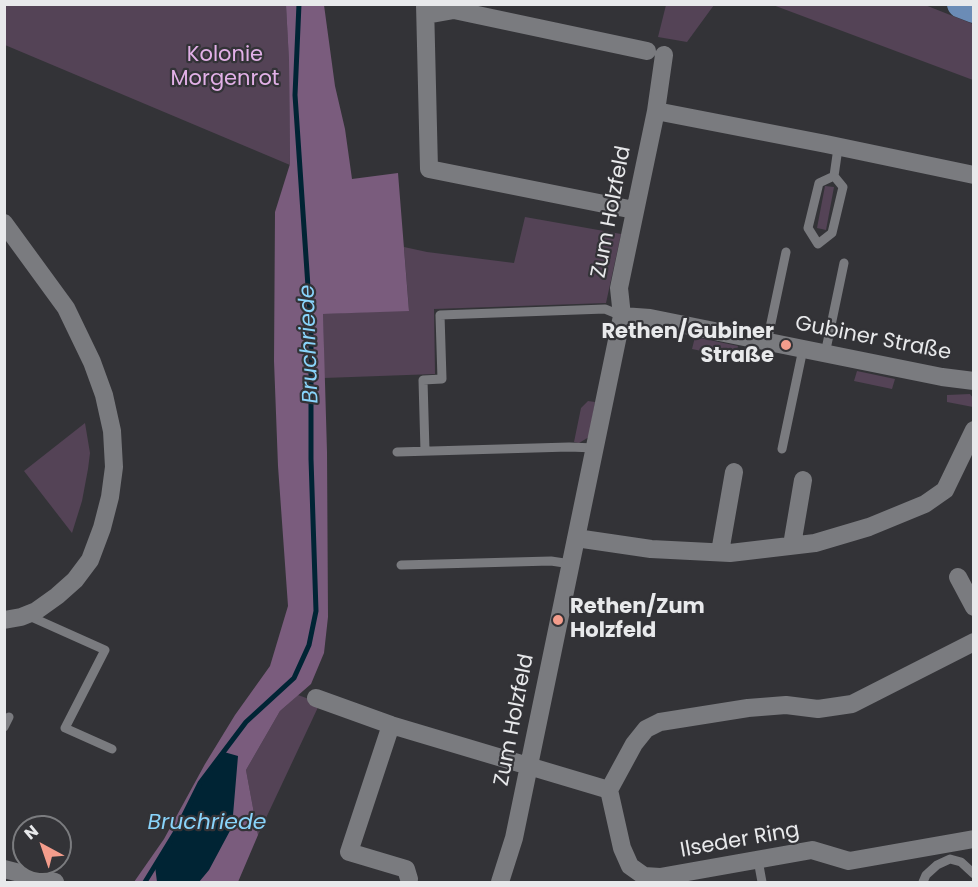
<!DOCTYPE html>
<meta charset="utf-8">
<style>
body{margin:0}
#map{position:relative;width:978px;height:887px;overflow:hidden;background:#333337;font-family:Poppins,sans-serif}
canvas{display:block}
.frame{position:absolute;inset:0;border:6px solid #e8e9eb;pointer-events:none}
.north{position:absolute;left:12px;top:815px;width:60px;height:60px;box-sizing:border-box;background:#333337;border:2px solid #7b7c7f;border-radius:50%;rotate:320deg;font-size:16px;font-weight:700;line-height:24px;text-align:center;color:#e8e9eb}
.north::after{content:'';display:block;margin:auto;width:21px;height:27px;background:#f49d8c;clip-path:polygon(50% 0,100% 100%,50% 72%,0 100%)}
</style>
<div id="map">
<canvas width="978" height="887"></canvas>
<div class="frame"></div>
<div class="north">N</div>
</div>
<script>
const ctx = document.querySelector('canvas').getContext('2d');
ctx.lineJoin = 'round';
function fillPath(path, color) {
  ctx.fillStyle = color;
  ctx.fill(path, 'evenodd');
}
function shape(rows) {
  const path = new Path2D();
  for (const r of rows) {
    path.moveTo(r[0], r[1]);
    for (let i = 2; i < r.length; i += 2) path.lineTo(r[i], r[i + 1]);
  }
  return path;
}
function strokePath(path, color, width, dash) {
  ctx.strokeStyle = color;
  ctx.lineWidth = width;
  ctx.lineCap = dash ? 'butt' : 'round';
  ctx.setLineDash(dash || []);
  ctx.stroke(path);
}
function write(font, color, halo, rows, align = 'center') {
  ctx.font = font + ' Poppins,sans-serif';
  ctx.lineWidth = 4.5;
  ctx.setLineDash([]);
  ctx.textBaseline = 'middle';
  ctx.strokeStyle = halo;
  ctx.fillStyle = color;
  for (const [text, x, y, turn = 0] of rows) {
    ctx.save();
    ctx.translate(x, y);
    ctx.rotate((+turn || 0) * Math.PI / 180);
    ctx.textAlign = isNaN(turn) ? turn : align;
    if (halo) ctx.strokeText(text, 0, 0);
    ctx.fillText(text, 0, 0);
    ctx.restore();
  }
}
fillPath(shape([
 [4,5,286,5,289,61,290,165,5,45],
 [666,5,666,4,714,5,687,42,658,37],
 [773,5,925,5,973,24,973,80],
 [825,186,834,187,826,230,817,228],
 [525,217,621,234,606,303,434,309,435,374,324,378,323,314,409,310,404,247,427,252,514,263],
 [695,337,738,346,735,358,692,349],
 [857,371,895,379,892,389,854,381],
 [970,394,973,398,973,407,947,402,947,395],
 [588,401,595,402,589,437,579,443,574,442,581,408],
 [85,423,90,453,88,469,82,501,72,533,24,471],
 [298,695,320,703,258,835,246,770,280,711]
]), '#544356');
fillPath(shape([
 [286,5,324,5,335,86,345,129,352,179,398,173,409,311,323,314,327,452,328,617,324,653,311,684,280,711,246,770,258,835,238,882,134,882,164,839,205,764,235,715,270,666,288,606,278,466,274,361,275,212,290,164,289,61]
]), '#7a5c7d');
fillPath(shape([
 [224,752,238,756,232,827,209,870,199,882,157,882,155,866,175,833,200,783]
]), '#002434');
strokePath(shape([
 [145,882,175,833,200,783,246,722,294,678,309,645,316,611,311,459,311,331,295,95,299,4]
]), '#002434', 5);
strokePath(shape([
 [834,176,843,187,832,233,818,244,808,228,819,183,834,176,838,148],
 [767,342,786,252],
 [825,354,844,263],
 [782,449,803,349],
 [425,451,423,380,442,379,440,315,605,309,622,316],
 [397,452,569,447,595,448],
 [401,565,551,561,571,564],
 [29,616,105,650,65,728,112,749],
 [4,727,9,717],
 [758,860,762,882],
 [923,882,926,875,937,865,950,859,961,862,974,874]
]), '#7a7b7f', 9);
strokePath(shape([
 [425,4,429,169,634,210],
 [426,15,454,10,647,51],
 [656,111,826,144,974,175],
 [4,223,66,308,92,362,104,395,112,431,114,467,110,497,102,528,90,560,75,580,57,596,36,611,21,617,4,620],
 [622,316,650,318,942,377,974,381],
 [576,538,651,549,730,553,815,543,869,527,925,504,945,490,974,430],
 [792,545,803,480],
 [720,552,734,472],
 [958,577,974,607],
 [316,698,391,725,609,790,622,848,630,866,644,876,660,877,812,850,849,861,974,839],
 [391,725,349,852,406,869,409,879],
 [609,790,634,744,646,729,660,722,748,708,786,705,818,709,852,704,974,642],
 [4,869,55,882],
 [500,882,514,838,622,316,619,288,656,111,664,55]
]), '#7a7b7f', 18);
strokePath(shape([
 [961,4,974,9]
]), '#6b8cb6', 28);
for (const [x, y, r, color] of [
 [786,345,6,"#f49d8c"],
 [558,620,6,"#f49d8c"]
]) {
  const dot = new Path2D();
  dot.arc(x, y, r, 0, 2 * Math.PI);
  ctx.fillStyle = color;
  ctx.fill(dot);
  strokePath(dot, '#333337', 2);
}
write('21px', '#e2b0e7', '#333337', [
 ["Kolonie",225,56],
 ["Morgenrot",225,80]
]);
write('21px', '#e8e9eb', '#333337', [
 ["Zum Holzfeld",612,212,-79],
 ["Gubiner Straße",873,339,11],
 ["Zum Holzfeld",515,720,-79],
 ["Ilseder Ring",740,841,-10]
]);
write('bold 21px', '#e8e9eb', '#333337', [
 ["Rethen/Gubiner",774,333],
 ["Straße",774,357],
 ["Rethen/Zum",570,608,"left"],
 ["Holzfeld",570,632,"left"]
], 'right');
write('italic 22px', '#89d4fb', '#333337', [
 ["Bruchriede",310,344,-92],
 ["Bruchriede",207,823]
]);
</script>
